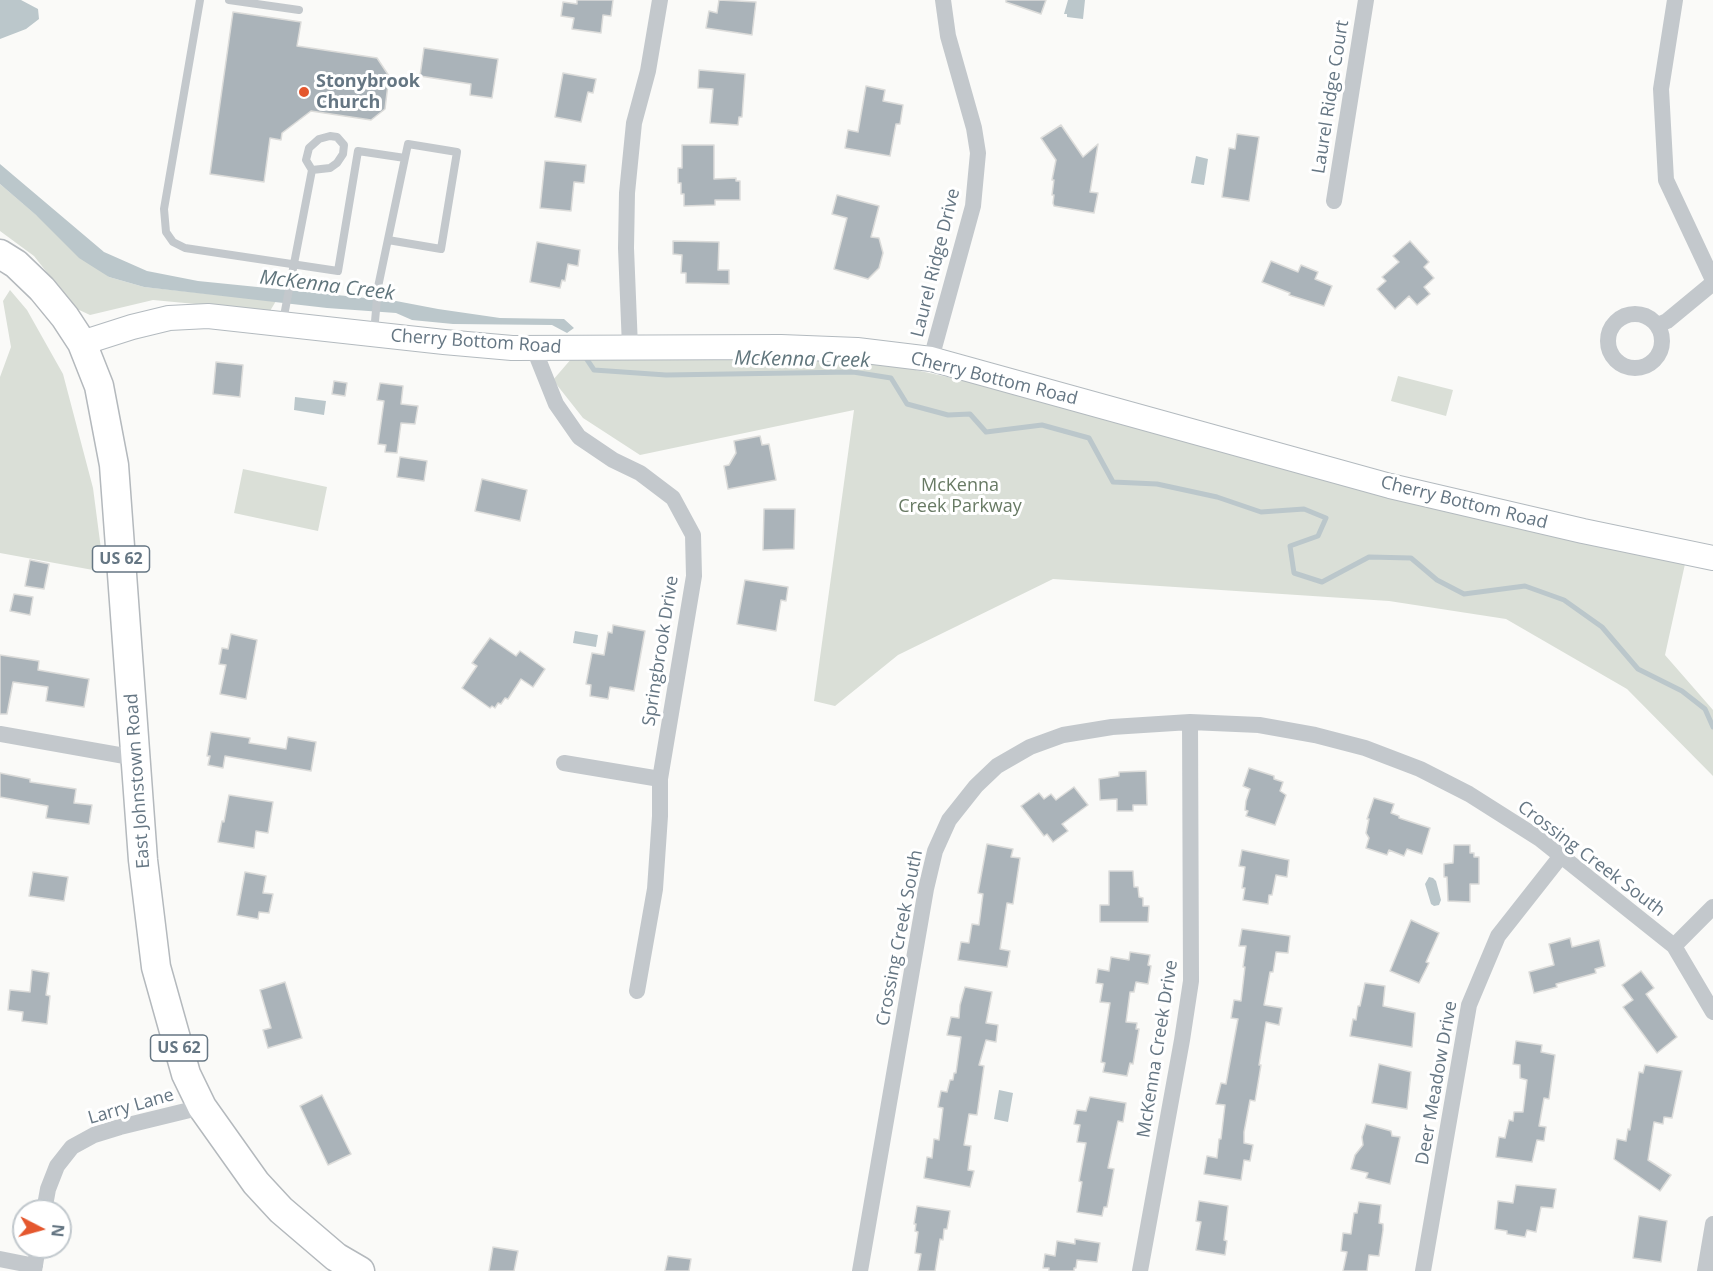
<!DOCTYPE html>
<style>
body{margin:0}
#map{position:relative;width:1713px;height:1271px;overflow:hidden;background:#fafaf8;font-family:"Open Sans",sans-serif}
canvas{display:block}
.north{position:absolute;left:12px;top:1199px;width:60px;height:60px;box-sizing:border-box;background:#fff;border:2px solid #c1c8cd;border-radius:50%;rotate:96deg;font-size:16px;font-weight:700;line-height:24px;text-align:center;color:#657683}
.north::after{content:'';display:block;margin:auto;width:21px;height:27px;background:#e4572e;clip-path:polygon(50% 0,100% 100%,50% 72%,0 100%)}
</style>
<div id="map">
<canvas width="1713" height="1271"></canvas>
<div class="north">N</div>
</div>
<script>
const ctx = document.querySelector('canvas').getContext('2d');
ctx.lineJoin = 'round';
function fillPath(path, color) {
  ctx.fillStyle = color;
  ctx.fill(path, 'evenodd');
}
function shape(rows) {
  const path = new Path2D();
  for (const r of rows) {
    if (r.length === 3) {
      path.moveTo(r[0] + r[2], r[1]);
      path.arc(r[0], r[1], r[2], 0, 2 * Math.PI);
      continue;
    }
    path.moveTo(r[0], r[1]);
    for (let i = 2; i < r.length; i += 2) path.lineTo(r[i], r[i + 1]);
  }
  return path;
}
function strokePath(path, color, width, dash) {
  ctx.strokeStyle = color;
  ctx.lineWidth = width;
  ctx.lineCap = dash ? 'butt' : 'round';
  ctx.setLineDash(dash || []);
  ctx.stroke(path);
}
function write(font, color, halo, rows, align = 'center') {
  ctx.font = font + ' "Open Sans",sans-serif';
  ctx.lineWidth = 6;
  ctx.setLineDash([]);
  ctx.textBaseline = 'middle';
  ctx.strokeStyle = halo;
  ctx.fillStyle = color;
  for (const [text, x, y, turn = 0] of rows) {
    ctx.save();
    ctx.translate(x, y);
    ctx.rotate((+turn || 0) * Math.PI / 180);
    ctx.textAlign = isNaN(turn) ? turn : align;
    if (halo) ctx.strokeText(text, 0, 0);
    ctx.fillText(text, 0, 0);
    ctx.restore();
  }
}
fillPath(shape([
 [0,184,109,277,144,287,276,301,270,311,153,300,90,315,75,308,34,256,0,231],
 [10,290,27,310,63,374,93,488,104,572,0,553,0,377,11,347,3,301],
 [729,356,870,360,1002,389,1685,564,1665,655,1713,710,1713,776,1627,689,1506,619,1389,601,1053,579,898,655,835,706,814,701,854,410,640,455,583,418,553,380,572,358],
 [1398,376,1453,390,1446,416,1391,401],
 [243,469,327,487,318,531,234,513]
]), '#dadfd7');
fillPath(shape([
 [0,0,21,0,38,9,39,19,26,29,0,39],
 [1068,0,1085,0,1083,19,1067,17,1067,14,1064,14],
 [1196,156,1208,159,1204,185,1191,183],
 [0,164,104,252,147,271,198,281,396,301,438,309,500,318,564,319,574,328,567,333,552,325,453,324,412,320,396,313,327,308,144,287,109,277,79,258,36,215,0,184],
 [295,397,326,401,324,415,294,410],
 [575,631,598,635,596,647,573,643],
 [1429,877,1433,878,1436,881,1441,900,1439,905,1434,906,1431,904,1425,884],
 [999,1090,1013,1093,1008,1122,994,1119]
]), '#bbc7cb');
strokePath(shape([
 [584,355,594,370,666,375,853,372,891,378,907,404,948,415,970,414,986,432,1042,425,1089,438,1113,482,1157,484,1217,497,1261,512,1304,509,1326,518,1318,536,1290,546,1294,573,1322,582,1369,557,1411,558,1437,580,1464,594,1525,586,1564,600,1602,627,1638,669,1682,691,1705,709,1713,727]
]), '#bbc7cb', 5);
const building = shape([
 [577,0,613,0,611,16,603,15,601,33,572,29,574,18,561,16,563,2,577,4,577,0],
 [719,0,756,2,752,35,706,28,709,11,717,13,719,0],
 [1006,0,1046,0,1041,14,1006,2,1006,0],
 [233,12,301,22,297,46,377,58,389,76,385,109,371,120,311,111,282,133,281,140,270,138,264,182,210,174,233,12],
 [424,48,498,59,492,98,470,95,471,84,420,76,424,48],
 [699,70,745,74,742,117,739,117,738,125,710,123,713,89,698,88,699,70],
 [563,73,596,79,593,93,588,92,581,122,555,117,563,73],
 [866,86,885,90,883,101,903,105,900,124,896,124,890,156,845,148,848,130,858,132,866,86],
 [1061,125,1083,157,1098,144,1090,192,1098,193,1094,213,1054,206,1053,203,1054,195,1052,195,1054,180,1052,180,1056,160,1041,138,1061,125],
 [1237,134,1259,137,1249,201,1222,197,1229,148,1235,149,1237,134],
 [682,145,714,145,714,179,736,178,736,181,740,181,740,200,715,200,715,205,684,206,684,194,681,194,681,183,678,183,678,168,682,168,682,145],
 [545,161,586,165,584,183,574,182,571,211,540,208,545,161],
 [837,195,879,206,871,237,879,238,883,253,879,268,868,279,834,269,847,218,832,214,837,195],
 [673,241,719,242,718,270,729,270,729,284,686,283,686,273,681,273,682,255,673,254,673,241],
 [1410,241,1429,262,1424,267,1434,278,1424,287,1430,294,1417,305,1409,296,1395,309,1377,289,1386,281,1382,277,1399,262,1393,256,1410,241],
 [537,242,580,250,578,266,568,264,565,281,562,280,560,288,530,282,537,242],
 [1271,261,1298,272,1301,265,1318,272,1315,279,1332,286,1324,306,1289,295,1290,293,1262,282,1271,261],
 [216,362,243,365,240,397,213,394,216,362],
 [334,381,347,383,345,396,332,394,334,381],
 [380,383,403,386,401,404,418,406,415,424,401,423,397,453,385,452,386,445,378,444,384,401,377,400,380,383],
 [760,436,762,445,769,444,776,480,728,489,724,466,729,465,736,453,734,441,760,436],
 [400,457,427,461,424,481,397,477,400,457],
 [482,479,527,490,520,521,475,511,482,479],
 [764,509,795,509,794,549,763,550,764,509],
 [30,560,49,564,44,589,25,586,30,560],
 [745,580,788,587,786,601,781,600,776,631,737,624,745,580],
 [14,594,33,597,30,615,10,611,14,594],
 [613,625,645,631,634,691,610,687,608,699,590,696,591,685,586,684,592,653,604,655,608,632,612,633,613,625],
 [231,634,257,640,246,699,220,694,226,665,219,664,222,648,228,649,231,634],
 [490,638,516,656,520,651,545,669,533,687,521,679,508,699,505,698,501,704,498,703,495,708,492,706,490,708,462,688,477,666,472,663,490,638],
 [0,655,39,661,38,670,89,679,84,707,46,701,48,687,13,682,7,714,0,714,0,655],
 [211,732,250,738,249,743,286,749,288,737,316,742,311,771,225,756,223,768,208,765,210,756,207,756,211,732],
 [1249,768,1274,776,1274,779,1283,782,1280,791,1286,795,1275,825,1246,816,1248,811,1245,810,1246,801,1250,789,1243,786,1249,768],
 [1146,771,1147,805,1133,805,1133,811,1117,811,1117,799,1100,800,1099,779,1119,776,1119,772,1146,771],
 [0,773,30,779,30,782,76,789,74,803,92,805,89,824,46,818,48,806,0,797,0,773],
 [1074,787,1088,805,1062,824,1068,831,1053,842,1047,834,1044,836,1021,806,1039,793,1044,799,1051,794,1056,800,1074,787],
 [229,795,273,802,268,833,256,831,254,848,218,842,222,821,224,822,229,795],
 [1374,798,1394,804,1391,813,1399,816,1399,818,1430,828,1422,854,1407,849,1404,856,1389,850,1387,855,1366,848,1369,838,1366,833,1369,819,1367,819,1374,798],
 [987,844,1013,849,1011,857,1020,858,1013,904,1007,903,1000,949,1010,951,1007,967,958,960,961,942,969,943,972,924,979,925,983,894,978,893,987,844],
 [1454,845,1470,845,1470,853,1474,853,1474,857,1479,857,1479,884,1470,884,1470,902,1448,901,1447,877,1444,877,1444,864,1453,863,1454,845],
 [1242,850,1289,860,1287,877,1276,875,1272,895,1269,895,1268,904,1243,900,1245,888,1242,888,1245,867,1239,866,1242,850],
 [1109,871,1133,871,1134,887,1138,887,1139,897,1143,898,1143,906,1149,906,1148,922,1100,922,1100,905,1109,905,1109,871],
 [33,872,68,877,64,901,29,896,33,872],
 [245,872,266,876,263,893,273,894,269,913,259,912,258,919,237,915,245,872],
 [1411,920,1439,933,1426,962,1429,963,1419,983,1390,971,1411,920],
 [1242,929,1290,936,1288,953,1276,952,1273,972,1270,972,1264,1005,1282,1008,1279,1025,1266,1022,1259,1065,1261,1065,1255,1101,1250,1100,1244,1132,1244,1143,1253,1145,1250,1161,1244,1160,1241,1180,1204,1174,1207,1156,1217,1158,1219,1139,1221,1139,1225,1105,1216,1104,1221,1083,1226,1084,1238,1019,1231,1018,1234,1000,1241,1001,1245,967,1243,967,1246,946,1239,946,1242,929],
 [1570,938,1572,947,1599,940,1605,966,1595,969,1596,973,1556,984,1557,987,1534,993,1529,972,1554,965,1549,944,1570,938],
 [1130,952,1150,955,1148,965,1151,966,1148,984,1136,982,1134,992,1130,992,1126,1022,1137,1023,1136,1029,1139,1029,1133,1064,1130,1063,1127,1076,1103,1072,1105,1063,1101,1062,1110,1003,1100,1002,1103,984,1096,983,1098,969,1109,971,1111,957,1129,960,1130,952],
 [32,970,49,973,46,995,50,996,47,1024,22,1021,23,1012,8,1010,10,990,30,992,32,970],
 [1641,971,1654,988,1646,994,1677,1037,1657,1053,1623,1007,1633,1000,1622,985,1641,971],
 [285,982,302,1038,268,1048,263,1030,271,1028,260,990,285,982],
 [1365,983,1385,986,1383,1006,1415,1013,1412,1047,1350,1036,1353,1019,1356,1020,1358,1006,1360,1006,1365,983],
 [965,987,992,992,986,1023,998,1025,996,1042,986,1040,979,1065,984,1066,977,1115,969,1114,964,1145,971,1146,968,1170,974,1171,970,1187,924,1178,927,1157,932,1158,934,1139,939,1140,943,1108,938,1107,941,1091,947,1092,950,1080,953,1080,954,1073,956,1073,961,1037,947,1035,951,1017,959,1018,960,1005,965,987],
 [1516,1041,1542,1045,1541,1052,1555,1055,1549,1099,1544,1098,1539,1126,1546,1127,1544,1141,1537,1140,1532,1162,1496,1157,1499,1137,1505,1138,1509,1120,1513,1121,1514,1112,1523,1112,1527,1080,1520,1078,1520,1065,1513,1064,1516,1041],
 [1379,1064,1411,1072,1407,1109,1372,1103,1379,1064],
 [1645,1065,1682,1071,1672,1118,1664,1117,1663,1124,1654,1122,1648,1160,1671,1175,1660,1191,1614,1159,1617,1139,1626,1141,1628,1129,1630,1130,1639,1072,1643,1073,1645,1065],
 [322,1095,351,1154,328,1165,300,1106,322,1095],
 [1090,1097,1126,1103,1123,1122,1118,1121,1108,1168,1114,1169,1107,1207,1104,1207,1102,1216,1077,1212,1082,1182,1079,1181,1086,1143,1077,1142,1080,1125,1074,1124,1077,1110,1086,1111,1090,1097],
 [1366,1124,1391,1131,1392,1136,1400,1137,1390,1184,1366,1178,1368,1173,1351,1169,1355,1155,1363,1145,1362,1137,1366,1124],
 [1516,1185,1556,1189,1553,1208,1541,1207,1536,1232,1527,1230,1525,1237,1507,1234,1507,1231,1495,1229,1498,1201,1513,1203,1516,1185],
 [1199,1201,1228,1206,1224,1240,1227,1241,1225,1255,1196,1250,1201,1222,1196,1221,1199,1201],
 [1359,1202,1381,1205,1379,1223,1383,1224,1383,1230,1379,1256,1369,1255,1367,1271,1343,1271,1347,1252,1341,1251,1343,1233,1351,1234,1354,1213,1357,1213,1359,1202],
 [917,1206,950,1211,947,1229,944,1229,943,1240,940,1239,935,1271,918,1271,921,1254,915,1253,918,1232,915,1231,916,1224,914,1224,917,1206],
 [1639,1216,1667,1221,1661,1262,1633,1258,1639,1216],
 [1075,1239,1100,1243,1097,1262,1077,1260,1076,1268,1074,1268,1074,1271,1049,1271,1049,1268,1043,1268,1045,1254,1055,1256,1057,1241,1075,1244,1075,1239],
 [493,1247,518,1251,514,1271,489,1271,493,1247],
 [668,1256,691,1259,689,1271,665,1271,668,1256]
]);
fillPath(building, '#aab3b9');
strokePath(building, '#dcdcda', 1.5);
const secondary = shape([
 [82,343,132,327,169,318,208,316,444,342,512,348,781,347,857,350,931,359,1390,486,1583,531,1713,558]
]);
const trunk = shape([
 [0,254,16,264,42,289,65,317,82,343,99,386,114,465,143,860,156,967,186,1074,202,1107,256,1183,281,1210,336,1257,360,1271]
]);
strokePath(secondary, '#b3babf', 26);
strokePath(trunk, '#b4b9bd', 31);
strokePath(shape([
 [200,0,164,209,166,232,173,242,185,248,338,271,358,151,405,158,378,287,374,333],
 [229,0,299,10],
 [388,240,441,249,457,152,408,144,405,158],
 [283,321,312,170,306,160,309,148,319,139,330,136,337,137,344,145,343,154,337,163,330,168,312,170]
]), '#c3c8cc', 8);
strokePath(shape([
 [1675,0,1661,89,1666,180,1713,280],
 [1334,201,1366,0],
 [1635,341,27],
 [1658,325,1667,321,1713,283],
 [630,347,626,248,627,193,634,123,648,71,660,0],
 [534,349,556,404,579,437,613,460,640,473,673,498,693,535,694,576,660,779,660,816,655,889,637,991],
 [931,359,973,206,978,153,974,128,948,36,943,0],
 [0,734,136,758],
 [564,763,660,779],
 [1674,946,1713,907],
 [44,1211,48,1189,57,1166,72,1147,94,1135,120,1127,202,1107],
 [0,1259,35,1266],
 [34,1271,38,1247],
 [860,1271,926,889,935,851,949,820,976,786,997,766,1030,747,1063,735,1112,727,1190,722,1259,725,1315,735,1365,748,1420,769,1469,794,1540,839,1674,946,1713,1012],
 [1140,1271,1182,1040,1191,981,1190,722],
 [1423,1271,1469,1005,1498,936,1561,856],
 [1705,1271,1713,1224]
]), '#c3c8cc', 16);
strokePath(secondary, '#fff', 24);
strokePath(trunk, '#fff', 28);
for (const [x, y, r, color] of [
 [304,92,6,"#e4572e"]
]) {
  const dot = new Path2D();
  dot.arc(x, y, r, 0, 2 * Math.PI);
  ctx.fillStyle = color;
  ctx.fill(dot);
  strokePath(dot, '#fff', 2);
}
for (const [x, y, w] of [
 [121,559,57],
 [179,1048,57]
]) {
  const box = new Path2D();
  box.roundRect(x - w / 2, y - 13, w, 26, 4.5);
  ctx.fillStyle = '#fff';
  ctx.fill(box);
  strokePath(box, '#657683', 1.5);
}
write('bold 16px', '#657683', null, [
 ["US 62",121,559],
 ["US 62",179,1048]
]);
write('bold 18px', '#657683', '#fff', [
 ["Stonybrook",316,82],
 ["Church",316,103]
], 'left');
write('18px', '#657683', '#fff', [
 ["Laurel Ridge Court",1331,97,-81],
 ["Laurel Ridge Drive",936,263,-76],
 ["Cherry Bottom Road",476,342,4],
 ["Cherry Bottom Road",994,379,14],
 ["Cherry Bottom Road",1464,503,14],
 ["Springbrook Drive",661,651,-81],
 ["East Johnstown Road",138,781,-94],
 ["Crossing Creek South",1591,859,37],
 ["Crossing Creek South",900,938,-79],
 ["McKenna Creek Drive",1158,1049,-81],
 ["Deer Meadow Drive",1437,1083,-80],
 ["Larry Lane",131,1107,-16]
]);
write('18px', '#687a64', '#fff', [
 ["McKenna",960,486],
 ["Creek Parkway",960,507]
]);
write('italic 20px', '#60757c', '#fff', [
 ["McKenna Creek",327,286,7],
 ["McKenna Creek",802,360,1]
]);
</script>
